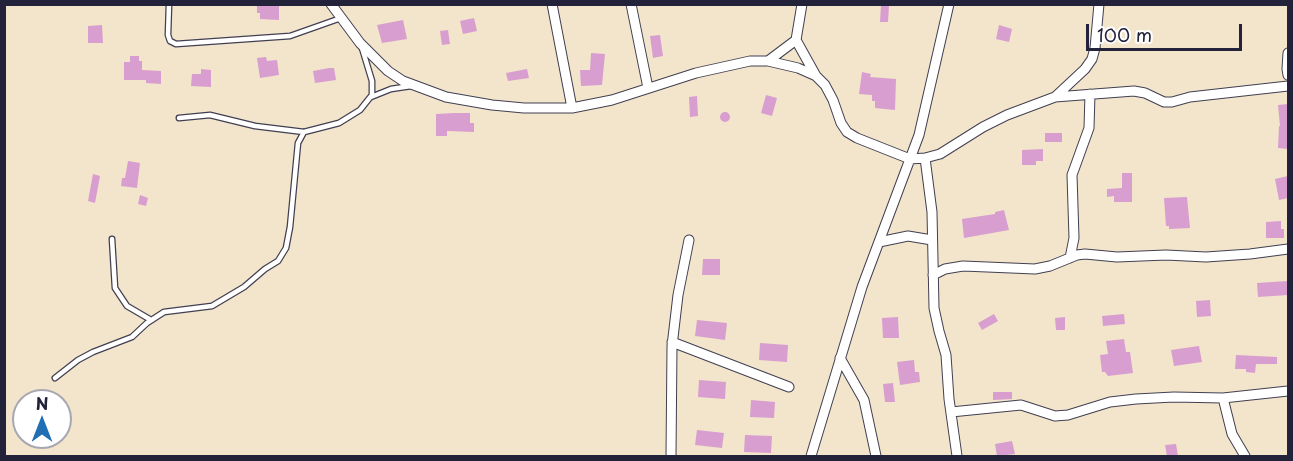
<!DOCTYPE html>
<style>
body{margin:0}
#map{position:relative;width:1293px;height:461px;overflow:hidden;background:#f2e5cb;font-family:"Playpen Sans",sans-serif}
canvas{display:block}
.frame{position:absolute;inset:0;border:6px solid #22223b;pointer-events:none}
.north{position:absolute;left:12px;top:389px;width:60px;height:60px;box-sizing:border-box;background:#fff;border:2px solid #a7a7b1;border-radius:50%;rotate:0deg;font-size:16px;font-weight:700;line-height:24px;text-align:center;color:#22223b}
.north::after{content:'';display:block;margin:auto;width:21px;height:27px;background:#1f6fb2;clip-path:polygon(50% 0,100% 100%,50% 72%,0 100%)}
.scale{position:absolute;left:1086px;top:24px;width:156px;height:27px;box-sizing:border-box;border:3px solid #22223b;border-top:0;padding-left:8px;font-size:18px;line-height:21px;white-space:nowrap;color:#22223b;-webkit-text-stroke:4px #fff;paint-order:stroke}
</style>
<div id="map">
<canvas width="1293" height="461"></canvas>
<div class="frame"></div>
<div class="north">N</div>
<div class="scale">100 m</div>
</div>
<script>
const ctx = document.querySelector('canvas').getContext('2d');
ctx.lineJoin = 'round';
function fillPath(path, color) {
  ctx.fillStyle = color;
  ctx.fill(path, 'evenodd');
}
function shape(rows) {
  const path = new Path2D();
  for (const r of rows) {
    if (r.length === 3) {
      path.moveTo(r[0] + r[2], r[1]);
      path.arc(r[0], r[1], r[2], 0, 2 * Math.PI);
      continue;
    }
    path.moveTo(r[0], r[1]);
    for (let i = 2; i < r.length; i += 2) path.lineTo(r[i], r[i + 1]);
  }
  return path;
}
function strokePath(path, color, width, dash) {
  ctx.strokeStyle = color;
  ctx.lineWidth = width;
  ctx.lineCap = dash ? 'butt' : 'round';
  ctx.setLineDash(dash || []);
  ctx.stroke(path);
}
fillPath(shape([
 [257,4,279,4,279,20,260,19,260,13,257,13],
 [881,5,889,6,888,22,880,22],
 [474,18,477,31,463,34,460,21],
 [403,20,407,39,382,43,377,25],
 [102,25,103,43,88,43,88,26],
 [999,25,1012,29,1009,42,996,39],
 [448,30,450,44,442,45,440,31],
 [660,35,663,56,653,58,650,36],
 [591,53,605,54,602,85,581,86,580,70,590,70],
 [130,56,139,56,139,61,142,61,142,70,161,71,161,84,146,83,146,80,124,80,124,62,130,62],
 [266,57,267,61,277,60,279,75,260,78,257,58],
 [329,68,334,68,336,80,315,83,313,71],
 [201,69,211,70,211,87,191,86,192,74,201,74],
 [527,69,529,78,508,81,506,73],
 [862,72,871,74,870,77,896,79,895,110,875,108,875,101,872,101,872,95,859,94],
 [766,95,777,98,772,116,761,113],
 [697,96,698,116,690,117,689,97],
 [1288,104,1288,149,1278,148,1279,126,1280,126,1278,105],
 [725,117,5],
 [455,113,470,113,470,123,474,123,474,132,447,131,447,136,436,136,436,114],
 [1045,133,1062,133,1062,142,1045,142],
 [1043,149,1043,161,1036,161,1036,165,1022,165,1022,150],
 [128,161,140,163,137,188,121,186,122,178,125,178],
 [1122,173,1132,173,1132,202,1114,202,1114,196,1107,197,1107,189,1122,188],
 [93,174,100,176,95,203,88,201],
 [1288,176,1288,198,1279,200,1275,179],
 [140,195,148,198,146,206,138,204],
 [1187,197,1190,228,1169,229,1169,226,1166,226,1164,198],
 [1004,210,1009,230,964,238,962,219,995,214,995,212],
 [1281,221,1281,229,1284,229,1284,238,1266,238,1266,222],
 [703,259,720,259,720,275,702,275],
 [1288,281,1288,295,1258,297,1257,283],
 [1210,300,1211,316,1197,317,1196,301],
 [994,314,998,321,982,330,978,323],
 [1124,314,1125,324,1103,326,1102,316],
 [898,317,899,338,883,338,882,318],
 [1065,317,1065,330,1056,330,1055,318],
 [697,320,727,323,725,340,695,336],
 [1124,339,1126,352,1130,352,1133,373,1108,376,1105,372,1102,372,1100,355,1108,354,1106,341],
 [760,343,788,345,787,362,759,360],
 [1199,346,1202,362,1174,366,1171,350],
 [1236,355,1277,357,1277,364,1256,364,1255,373,1246,372,1246,369,1235,369],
 [914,360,915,372,919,372,920,382,900,385,897,362],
 [699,380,726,382,725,399,698,397],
 [893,383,895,402,885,402,883,384],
 [993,392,1012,392,1012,399,993,400],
 [751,400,775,402,774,418,750,417],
 [697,430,724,433,722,448,695,445],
 [745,435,772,436,771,453,744,452],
 [1012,441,1015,454,997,456,995,444],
 [1176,444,1178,456,1167,456,1165,445]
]), '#d89ecf');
const service = shape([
 [169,4,168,35,170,41,176,44,290,36,341,18],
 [371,97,391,89,411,86],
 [179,118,210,115,255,126,304,132,339,123,360,110,372,95,372,81,362,48],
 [112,239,115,288,127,306,151,320],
 [55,378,78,360,93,352,132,337,147,323,164,312,212,306,244,287,265,269,278,261,286,248,290,227,298,143,304,132]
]);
const minor = shape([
 [331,4,360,43,388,71,403,81,446,97,492,105,524,108,572,108,612,100,696,73,750,61,768,61,798,68,816,76],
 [552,4,572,108],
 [631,4,648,88],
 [802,4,796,40,816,76,825,85,833,100,841,123,847,132,857,138,910,159,925,158,940,154,983,127,1007,115,1055,97,1134,91,1145,93,1164,102,1172,102,1190,97,1288,86],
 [1288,53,1287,69,1288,75],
 [768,61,796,40],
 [1055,97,1085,69,1092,59,1095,48,1099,4],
 [925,158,932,212,934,308,939,331,946,355,949,399,957,456],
 [879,242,908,236,932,240],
 [1070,258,1074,238,1072,175,1089,128,1090,94],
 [933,275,945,269,963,266,1035,269,1050,266,1077,255,1085,254,1117,257,1166,255,1206,257,1250,254,1288,249],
 [672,342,789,387],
 [840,358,864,400,876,456],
 [1223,398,1232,434,1245,456],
 [951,412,1021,405,1055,416,1068,415,1110,402,1136,399,1174,397,1223,398,1288,391],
 [671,456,672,346,678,295,689,240],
 [811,456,862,287,919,135,949,4]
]);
strokePath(service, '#413f51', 7);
strokePath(minor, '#413f51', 11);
strokePath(service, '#fff', 4.5);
strokePath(minor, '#fff', 9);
</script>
